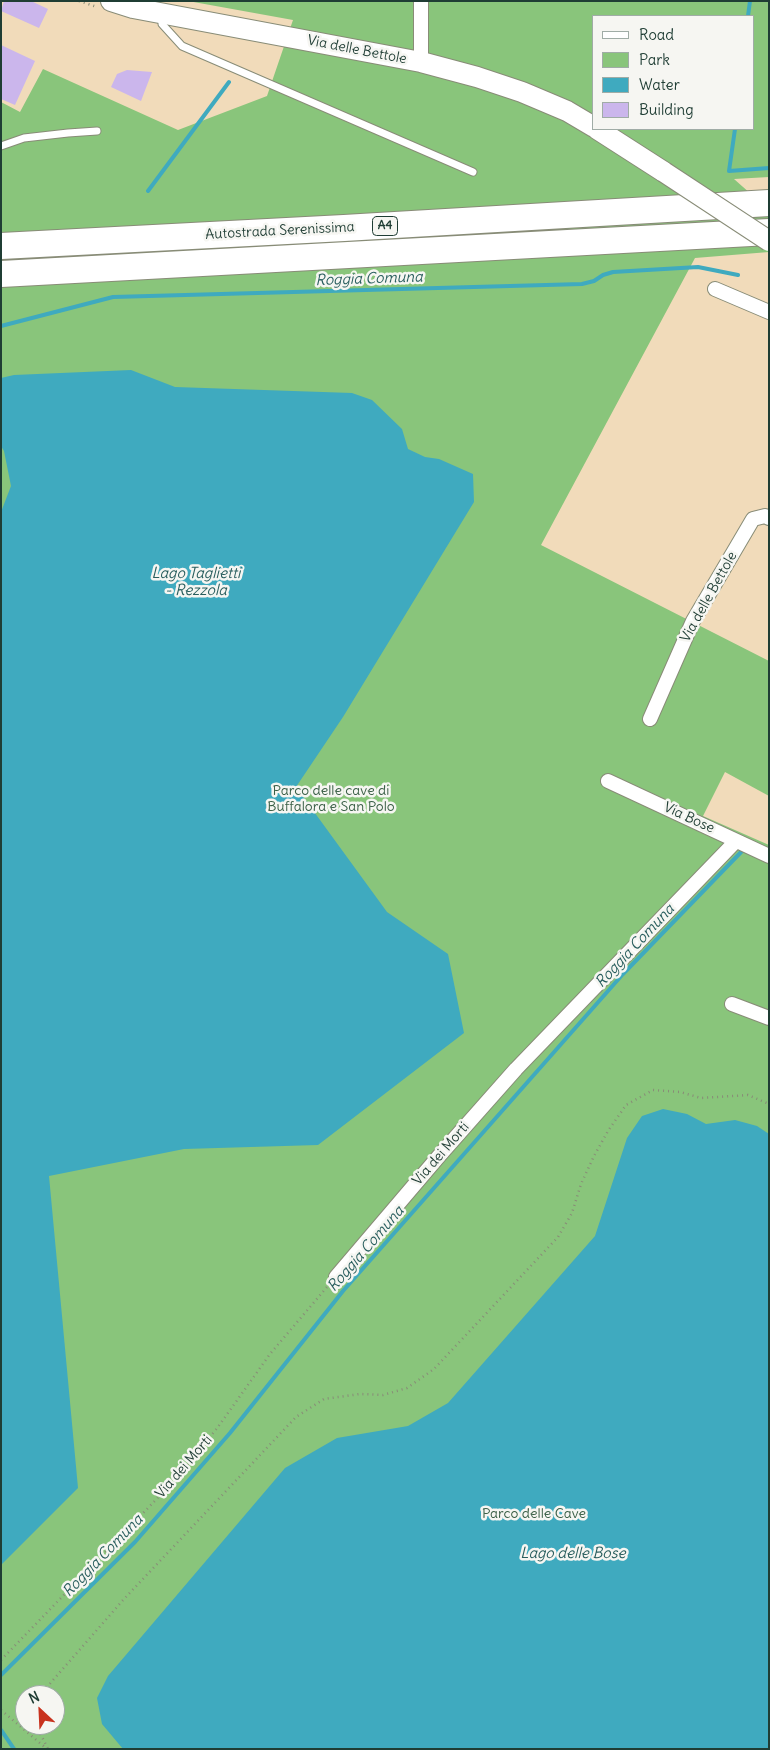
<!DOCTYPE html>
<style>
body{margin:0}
#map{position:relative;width:770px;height:1750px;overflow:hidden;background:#f1dbba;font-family:Delius,sans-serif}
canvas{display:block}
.frame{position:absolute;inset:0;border:2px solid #1f3d34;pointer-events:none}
.legend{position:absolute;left:592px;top:15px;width:162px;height:115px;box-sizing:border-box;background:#f6f6f2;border:1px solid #a0aca6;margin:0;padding:6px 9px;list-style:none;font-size:15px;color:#1f3d34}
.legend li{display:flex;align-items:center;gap:10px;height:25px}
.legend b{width:25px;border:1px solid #a0aca6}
.north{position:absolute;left:15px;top:1685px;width:50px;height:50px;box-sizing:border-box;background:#f6f6f2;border:1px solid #a0aca6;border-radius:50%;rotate:335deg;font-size:14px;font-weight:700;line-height:20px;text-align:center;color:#1f3d34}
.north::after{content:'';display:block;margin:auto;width:18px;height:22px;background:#c8321e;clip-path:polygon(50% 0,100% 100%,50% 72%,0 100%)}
</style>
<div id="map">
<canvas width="770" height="1750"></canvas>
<div class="frame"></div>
<ul class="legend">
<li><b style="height:6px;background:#fff"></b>Road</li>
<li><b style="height:14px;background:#89c57b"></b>Park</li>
<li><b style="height:14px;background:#3faabf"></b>Water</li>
<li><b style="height:14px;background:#cbb6ec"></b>Building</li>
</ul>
<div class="north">N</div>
</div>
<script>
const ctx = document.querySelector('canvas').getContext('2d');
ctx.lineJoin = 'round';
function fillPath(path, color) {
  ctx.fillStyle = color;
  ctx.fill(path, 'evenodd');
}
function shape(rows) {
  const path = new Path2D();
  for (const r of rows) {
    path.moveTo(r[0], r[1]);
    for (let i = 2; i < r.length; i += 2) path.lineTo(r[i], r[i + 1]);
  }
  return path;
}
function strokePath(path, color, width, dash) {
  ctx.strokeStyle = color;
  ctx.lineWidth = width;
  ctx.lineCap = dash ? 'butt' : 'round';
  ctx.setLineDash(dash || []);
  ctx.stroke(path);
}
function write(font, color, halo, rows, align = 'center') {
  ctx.font = font + ' Delius,sans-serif';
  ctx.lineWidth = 5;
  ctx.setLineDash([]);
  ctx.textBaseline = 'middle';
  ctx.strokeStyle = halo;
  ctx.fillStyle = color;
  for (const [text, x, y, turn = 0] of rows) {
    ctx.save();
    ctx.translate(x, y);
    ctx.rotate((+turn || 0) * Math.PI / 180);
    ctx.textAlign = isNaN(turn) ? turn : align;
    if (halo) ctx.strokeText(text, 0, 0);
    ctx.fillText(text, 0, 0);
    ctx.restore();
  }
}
fillPath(shape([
 [188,1,769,1,769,177,734,179,769,210,769,252,695,258,541,545,769,661,769,796,725,772,703,816,769,845,769,1749,1,1749,1,102,20,112,43,69,178,130,267,96,293,20],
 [594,16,754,16,754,129,594,129],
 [25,1695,55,1695,55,1725,25,1725]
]), '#89c57b');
fillPath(shape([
 [131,370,175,387,352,393,372,400,402,429,408,449,425,457,439,459,473,474,474,502,343,717,296,787,387,912,448,954,464,1033,318,1145,184,1149,49,1176,78,1488,1,1565,1,512,11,486,4,451,1,446,1,378,14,375],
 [663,1109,687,1114,706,1124,735,1120,757,1126,769,1134,769,1749,123,1749,102,1724,97,1698,108,1676,285,1468,337,1438,408,1426,448,1403,595,1236,627,1138,642,1116]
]), '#3faabf');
strokePath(shape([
 [748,16,750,1],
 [735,129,729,171,769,168],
 [148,191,229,82],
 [1,326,113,297,582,284,594,281,603,275,613,272,698,267,738,275],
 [1,1675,135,1542,230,1433,343,1291,623,974,745,848],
 [1,1730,14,1749]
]), '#3faabf', 4);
fillPath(shape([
 [4,1,31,1,48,9,39,28,1,11],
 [1,45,35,61,15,105,1,99],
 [127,70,152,72,141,101,111,87,117,74]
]), '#cbb6ec');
const lane = shape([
 [162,16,162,24,182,46,473,172],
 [1,146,24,138,68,133,97,131]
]);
const street = shape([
 [421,1,421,62],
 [715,289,769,312],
 [650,719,693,621,753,519,765,516,769,518],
 [608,781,769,856],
 [732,1004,769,1018],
 [336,1277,439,1156,516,1069,736,841]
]);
const secondary = shape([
 [111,1,133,8,421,62,477,77,522,92,567,111,594,127],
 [597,129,664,172]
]);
const highway = shape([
 [1,246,344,228,769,203],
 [1,274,769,232]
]);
strokePath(lane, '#888c77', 9);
strokePath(street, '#888c77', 16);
strokePath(secondary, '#888c77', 22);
strokePath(highway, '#888c77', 28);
strokePath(shape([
 [79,1,97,7],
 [1,1660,176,1479,218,1427,270,1354,327,1287],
 [40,1695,124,1599,296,1417,324,1399,360,1394,383,1395,407,1388,434,1369,558,1237,572,1213,581,1184,594,1156,608,1131,626,1105,653,1090,680,1092,701,1098,748,1095,769,1104],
 [1,1710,47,1749],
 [36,1725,48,1749]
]), '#888c77', 2.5, [1, 4]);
strokePath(lane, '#fff', 7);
strokePath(street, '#fff', 14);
strokePath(secondary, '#fff', 20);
strokePath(highway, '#fff', 26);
const secondaryBridge = shape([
 [664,172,769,241]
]);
strokePath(secondaryBridge, '#888c77', 22, []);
strokePath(secondaryBridge, '#fff', 20);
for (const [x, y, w] of [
 [385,226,25]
]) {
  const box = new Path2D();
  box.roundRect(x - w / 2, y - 9.5, w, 19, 4);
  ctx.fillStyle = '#f6f6f2';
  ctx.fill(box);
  strokePath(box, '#1f3d34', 1);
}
write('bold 12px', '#1f3d34', null, [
 ["A4",385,226]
]);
write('14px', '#1f3d34', '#f6f6f2', [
 ["Via delle Bettole",357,50,11],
 ["Autostrada Serenissima",280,231,-3],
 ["Via delle Bettole",709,597,-61],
 ["Via Bose",689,818,25],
 ["Via dei Morti",441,1154,-49],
 ["Via dei Morti",184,1467,-49]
]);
write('14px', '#3a5f46', '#f6f6f2', [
 ["Parco delle cave di",331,791],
 ["Buffalora e San Polo",331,807],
 ["Parco delle Cave",534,1514]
]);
write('italic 15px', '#295e5e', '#f6f6f2', [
 ["Roggia Comuna",369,279,-2],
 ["Lago Taglietti",196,574],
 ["- Rezzola",196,591],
 ["Roggia Comuna",635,946,-47],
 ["Roggia Comuna",366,1249,-49],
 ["Lago delle Bose",573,1554],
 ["Roggia Comuna",103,1556,-46]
]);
</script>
